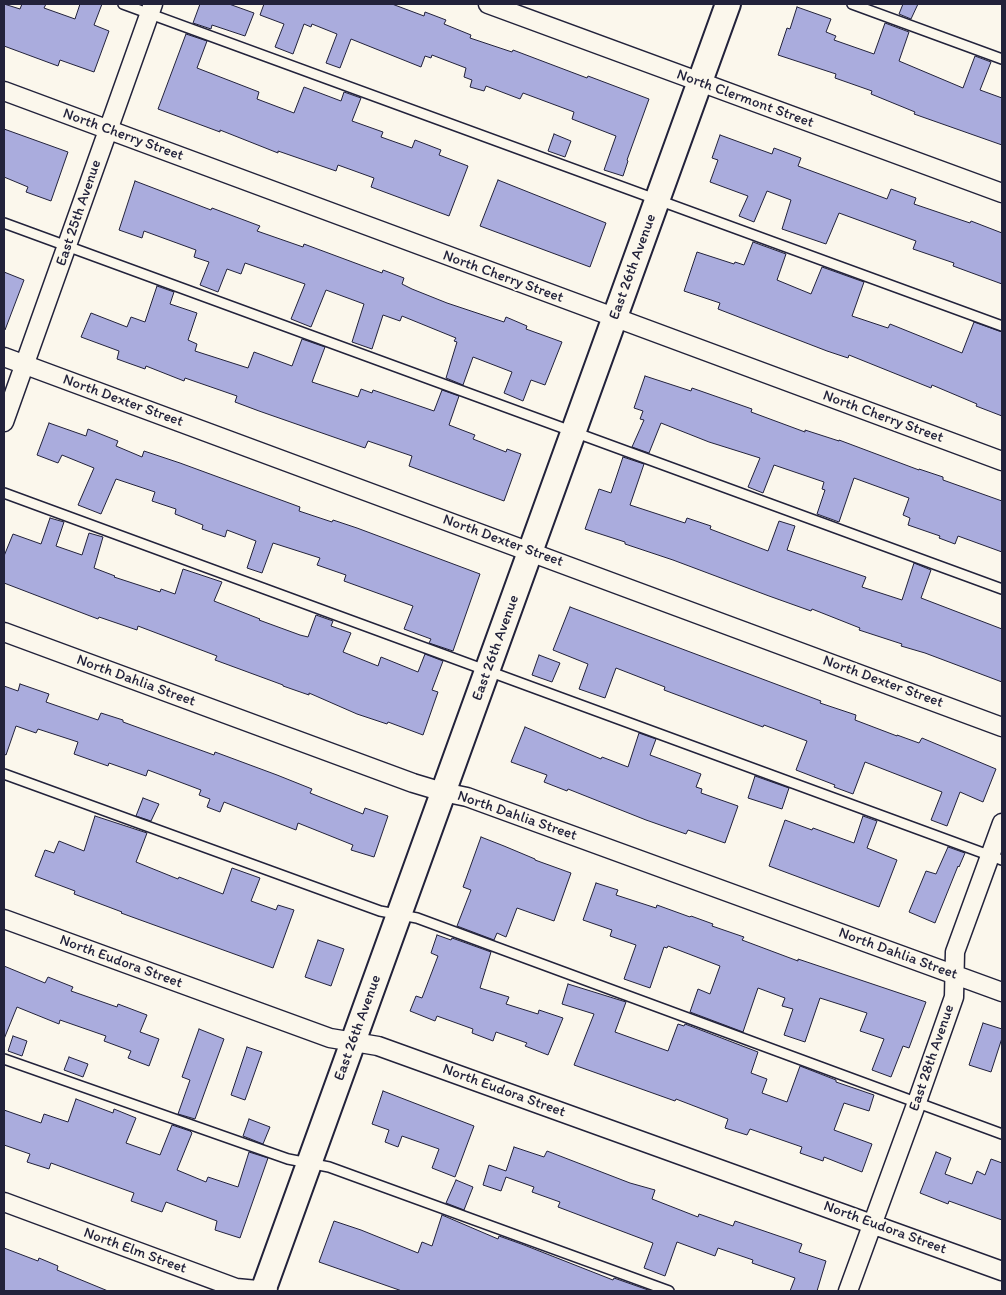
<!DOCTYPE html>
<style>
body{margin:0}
#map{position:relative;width:1006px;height:1295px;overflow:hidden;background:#fbf7ec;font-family:Itim,sans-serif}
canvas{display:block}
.frame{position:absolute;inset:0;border:5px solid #22223b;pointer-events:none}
</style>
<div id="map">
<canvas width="1006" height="1295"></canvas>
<div class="frame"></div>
</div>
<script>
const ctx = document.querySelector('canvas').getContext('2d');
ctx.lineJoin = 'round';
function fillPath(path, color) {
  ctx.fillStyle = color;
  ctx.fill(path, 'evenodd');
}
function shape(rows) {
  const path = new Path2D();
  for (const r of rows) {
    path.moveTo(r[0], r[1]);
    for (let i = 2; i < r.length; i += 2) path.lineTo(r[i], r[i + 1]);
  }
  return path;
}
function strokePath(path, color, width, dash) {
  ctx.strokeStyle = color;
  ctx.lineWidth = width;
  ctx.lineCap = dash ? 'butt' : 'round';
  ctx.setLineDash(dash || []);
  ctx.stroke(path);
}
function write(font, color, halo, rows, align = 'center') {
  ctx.font = font + ' Itim,sans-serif';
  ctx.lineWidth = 4;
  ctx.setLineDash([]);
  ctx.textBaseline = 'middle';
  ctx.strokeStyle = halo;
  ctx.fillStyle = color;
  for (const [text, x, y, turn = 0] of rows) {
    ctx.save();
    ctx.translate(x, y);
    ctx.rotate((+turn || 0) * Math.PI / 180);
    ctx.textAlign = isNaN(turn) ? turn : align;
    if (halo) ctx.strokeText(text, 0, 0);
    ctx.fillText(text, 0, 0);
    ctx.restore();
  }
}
const building = shape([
 [4,4,20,9,22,4,46,4,44,8,75,19,80,4,102,4,94,25,109,31,94,72,60,60,58,66,4,46,4,4],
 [200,4,229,4,254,13,245,36,212,25,211,29,193,23,200,4],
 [264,4,392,4,424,16,425,12,446,20,444,24,471,35,470,38,512,52,513,50,587,78,588,76,649,99,627,160,628,161,623,176,604,170,616,136,572,119,574,112,523,93,520,99,486,86,484,91,470,87,472,80,464,77,466,68,432,55,431,58,425,56,421,67,351,39,340,68,326,63,337,34,312,24,311,27,304,24,293,54,275,47,284,24,260,15,264,4],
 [903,4,918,4,911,19,899,14,903,4],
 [797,7,831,19,826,32,836,36,834,40,874,54,885,23,909,32,899,61,963,88,975,56,991,62,980,90,1002,98,1002,145,914,114,915,112,871,94,872,91,835,78,836,74,778,55,787,28,790,29,797,7],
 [186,34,207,41,197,68,259,92,257,99,294,113,304,87,341,101,344,92,361,98,352,121,383,132,381,137,412,148,415,140,441,150,439,155,468,166,449,216,371,187,374,178,338,165,336,171,278,151,278,153,220,130,220,132,158,109,186,34],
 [4,129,68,152,51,201,26,192,28,187,4,177,4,129],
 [554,134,571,141,565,157,548,151,554,134],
 [720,135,772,154,774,148,801,158,798,166,887,199,891,189,916,198,914,204,970,223,971,221,1002,233,1002,284,953,266,954,263,913,249,916,241,839,213,826,244,782,229,791,200,767,191,754,222,739,216,748,196,710,182,718,160,712,158,720,135],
 [498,180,606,223,590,267,480,226,498,180],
 [135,181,211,210,212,208,260,226,257,231,303,247,304,244,382,273,383,270,404,278,402,284,412,289,447,303,504,322,506,317,527,326,526,329,562,342,545,385,531,380,523,401,504,393,512,372,473,357,463,385,446,378,457,342,454,341,456,338,402,316,400,321,383,315,372,349,352,342,364,304,326,290,311,327,291,319,305,284,245,263,241,274,227,269,218,292,200,285,209,262,194,257,196,250,144,231,142,238,119,230,135,181],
 [753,242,786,254,777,280,811,294,822,267,864,282,852,316,888,328,890,324,962,353,974,322,1002,332,1002,416,976,406,977,404,932,385,931,388,849,355,848,358,827,351,718,309,720,303,684,291,697,252,734,264,735,262,744,265,753,242],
 [4,272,24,280,5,330,4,330,4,272],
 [157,286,174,292,170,304,197,313,188,340,197,344,195,351,248,368,254,352,292,366,302,339,325,347,312,382,358,397,361,389,372,393,373,390,434,411,442,390,459,396,449,425,475,435,473,439,506,452,507,449,521,454,504,501,409,466,412,456,368,441,365,448,259,411,235,402,237,396,185,378,184,381,146,366,145,369,117,359,119,351,81,337,91,313,127,327,131,317,145,322,157,286],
 [645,376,691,391,692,388,752,409,751,412,805,432,805,430,839,441,839,440,919,470,919,469,943,477,943,480,1002,501,1002,552,958,536,955,544,939,538,940,536,908,525,910,518,903,515,909,498,854,478,839,522,817,514,825,490,822,489,824,482,774,465,763,493,748,487,760,458,709,442,661,423,649,453,632,447,644,420,640,419,643,411,634,408,645,376],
 [49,423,86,436,88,429,118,441,116,446,142,457,144,451,180,463,300,507,299,511,332,522,333,520,357,528,480,574,453,651,429,643,431,639,404,629,413,606,344,581,346,575,317,565,320,558,273,543,262,573,247,568,256,541,227,530,225,537,202,529,203,525,175,514,176,509,152,501,155,492,116,479,101,514,78,505,94,468,62,455,58,463,37,455,49,423],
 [623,457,644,464,630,505,685,523,687,518,711,526,710,529,768,551,779,521,795,526,787,550,866,577,862,587,902,600,914,563,931,570,921,598,1002,629,1002,682,925,653,901,646,902,644,859,630,860,628,812,609,811,611,769,596,673,560,625,544,625,542,585,529,599,489,611,493,623,457],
 [50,518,64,522,56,546,82,555,89,533,103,537,94,568,115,576,114,577,160,592,161,589,175,594,183,569,222,582,214,601,260,619,259,620,300,635,308,637,316,615,333,621,331,626,351,633,343,652,378,666,381,657,418,672,425,654,443,661,432,690,438,692,423,735,388,722,387,724,357,714,309,693,309,695,283,686,283,685,215,660,217,656,138,626,137,630,99,617,98,619,4,583,4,556,13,534,41,544,50,518],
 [570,607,821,701,820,703,856,715,855,720,897,736,897,735,919,743,922,738,996,769,983,802,960,792,947,826,931,820,942,792,865,762,853,794,834,787,835,785,796,770,807,741,764,725,763,727,664,690,665,687,616,668,605,698,579,689,588,664,553,650,570,607],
 [539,655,560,663,552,682,532,675,539,655],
 [20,684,49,694,46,702,98,720,101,713,123,720,123,722,214,755,215,752,277,775,312,789,310,793,363,814,365,808,388,816,374,857,351,850,353,845,298,823,296,830,224,802,220,812,207,807,210,799,199,795,201,790,148,770,146,776,109,763,108,766,74,754,78,742,38,729,36,733,16,726,6,755,4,754,4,686,18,691,20,684],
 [525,727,601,759,602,757,628,767,639,733,656,739,650,755,701,774,696,787,702,789,701,793,738,806,725,843,688,830,686,834,646,820,568,789,567,791,544,782,547,775,511,762,525,727],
 [755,776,789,788,782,809,748,798,755,776],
 [143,798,159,804,151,821,136,816,143,798],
 [95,816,147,833,136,862,178,879,179,877,223,894,232,868,260,878,251,901,276,910,278,905,294,910,273,968,121,913,122,912,74,894,75,891,35,876,45,850,54,853,59,841,84,851,95,816],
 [863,816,877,821,867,848,897,860,879,907,769,866,785,820,812,830,813,828,854,843,863,816],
 [481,837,504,846,535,859,535,860,571,873,554,921,517,908,506,937,497,933,494,940,457,926,471,890,463,887,481,837],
 [948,847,965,853,959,867,958,866,935,923,909,912,926,871,936,874,948,847],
 [596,883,618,890,616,895,656,908,657,905,690,917,691,916,713,924,712,926,744,937,742,940,798,961,798,959,926,1002,909,1048,903,1046,891,1077,872,1070,884,1039,860,1031,867,1013,820,998,805,1042,784,1035,793,1009,782,1006,785,998,758,988,743,1032,690,1012,698,989,710,994,720,966,668,946,667,948,664,947,650,988,624,979,636,945,610,936,612,930,583,920,596,883],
 [437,935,451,940,452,938,491,952,480,988,509,997,506,1004,538,1014,539,1010,563,1018,548,1055,525,1046,527,1043,496,1032,493,1041,472,1033,473,1029,437,1016,435,1021,410,1011,416,996,422,998,438,956,431,953,437,935],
 [318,940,344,949,331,986,305,977,318,940],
 [4,966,45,983,48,977,73,987,71,991,117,1007,118,1004,147,1015,140,1032,159,1039,149,1066,128,1058,131,1051,104,1041,106,1036,60,1020,59,1024,17,1007,4,1039,4,966],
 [568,984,626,1002,615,1032,668,1051,678,1024,684,1026,685,1024,758,1052,751,1073,767,1079,762,1093,787,1102,800,1066,836,1080,836,1082,874,1095,869,1111,844,1103,834,1130,872,1144,862,1172,824,1157,823,1161,800,1153,802,1147,750,1129,747,1135,725,1128,728,1119,676,1099,675,1101,574,1065,594,1014,562,1004,568,984],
 [983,1023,1002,1029,1002,1038,991,1072,969,1065,983,1023],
 [199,1029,224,1039,195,1119,178,1114,190,1080,182,1077,199,1029],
 [13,1036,27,1041,22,1056,8,1051,13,1036],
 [247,1047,262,1052,245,1100,231,1095,247,1047],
 [69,1057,88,1064,83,1077,64,1070,69,1057],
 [383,1091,474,1126,455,1177,432,1168,439,1149,402,1136,398,1147,385,1142,389,1130,372,1124,383,1091],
 [76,1099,113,1113,114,1109,136,1118,126,1143,160,1155,172,1125,190,1131,192,1133,177,1170,206,1182,208,1177,238,1187,249,1152,268,1158,240,1238,215,1230,217,1221,166,1202,162,1212,131,1201,134,1193,51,1163,49,1169,27,1162,30,1154,4,1145,4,1110,41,1123,44,1114,68,1122,76,1099],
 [249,1119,270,1127,263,1144,243,1136,249,1119],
 [514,1147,544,1157,547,1151,630,1183,655,1190,652,1199,698,1217,699,1214,733,1226,735,1221,802,1244,799,1252,826,1261,817,1291,790,1291,795,1278,752,1263,753,1260,718,1248,715,1256,677,1242,665,1276,644,1268,653,1243,558,1207,560,1202,532,1192,534,1187,506,1177,501,1191,483,1185,489,1165,506,1171,514,1147],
 [936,1152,951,1158,945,1174,972,1184,977,1171,985,1175,991,1159,1002,1163,1002,1220,949,1201,948,1204,920,1193,936,1152],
 [456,1180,473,1187,464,1210,446,1203,456,1180],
 [442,1215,498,1239,499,1236,524,1245,613,1280,614,1278,651,1291,402,1291,319,1262,334,1221,361,1230,418,1253,422,1242,432,1246,442,1215],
 [4,1248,38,1261,39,1258,58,1266,57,1270,108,1291,4,1291,4,1248]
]);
fillPath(building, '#aaacdd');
strokePath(building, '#22223b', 1);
const lane = shape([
 [123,4,1002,326],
 [852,4,1002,59],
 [4,223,1002,589],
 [4,493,1002,860],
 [4,774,380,911,417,918,1002,1134],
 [4,1059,288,1159,329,1167,669,1291]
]);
const street = shape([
 [488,4,1002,193],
 [4,91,1002,461],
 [4,357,1002,727],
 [4,422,153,4],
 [4,632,413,783,443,792,467,797,1002,992],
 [4,919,330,1038,378,1046,1002,1271],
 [4,1202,236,1288,268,1291],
 [848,1291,917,1102,954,997,955,952,1002,823]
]);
const secondary = shape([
 [263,1291,728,4]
]);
strokePath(lane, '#22223b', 12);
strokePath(street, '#22223b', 21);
strokePath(secondary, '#22223b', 28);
strokePath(lane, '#fbf7ec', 9);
strokePath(street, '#fbf7ec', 18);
strokePath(secondary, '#fbf7ec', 24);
write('15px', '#22223b', '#fbf7ec', [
 ["North Clermont Street",745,99,20],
 ["North Cherry Street",123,135,20],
 ["East 25th Avenue",79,213,-71],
 ["East 26th Avenue",633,267,-70],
 ["North Cherry Street",503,277,20],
 ["North Dexter Street",123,401,20],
 ["North Cherry Street",883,417,20],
 ["North Dexter Street",503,541,20],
 ["East 26th Avenue",496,648,-70],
 ["North Dahlia Street",136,681,20],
 ["North Dexter Street",883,682,20],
 ["North Dahlia Street",517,816,19],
 ["North Dahlia Street",898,954,20],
 ["North Eudora Street",121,962,20],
 ["East 26th Avenue",358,1028,-70],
 ["East 28th Avenue",932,1058,-71],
 ["North Eudora Street",504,1091,20],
 ["North Eudora Street",885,1228,20],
 ["North Elm Street",135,1251,20]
]);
</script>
